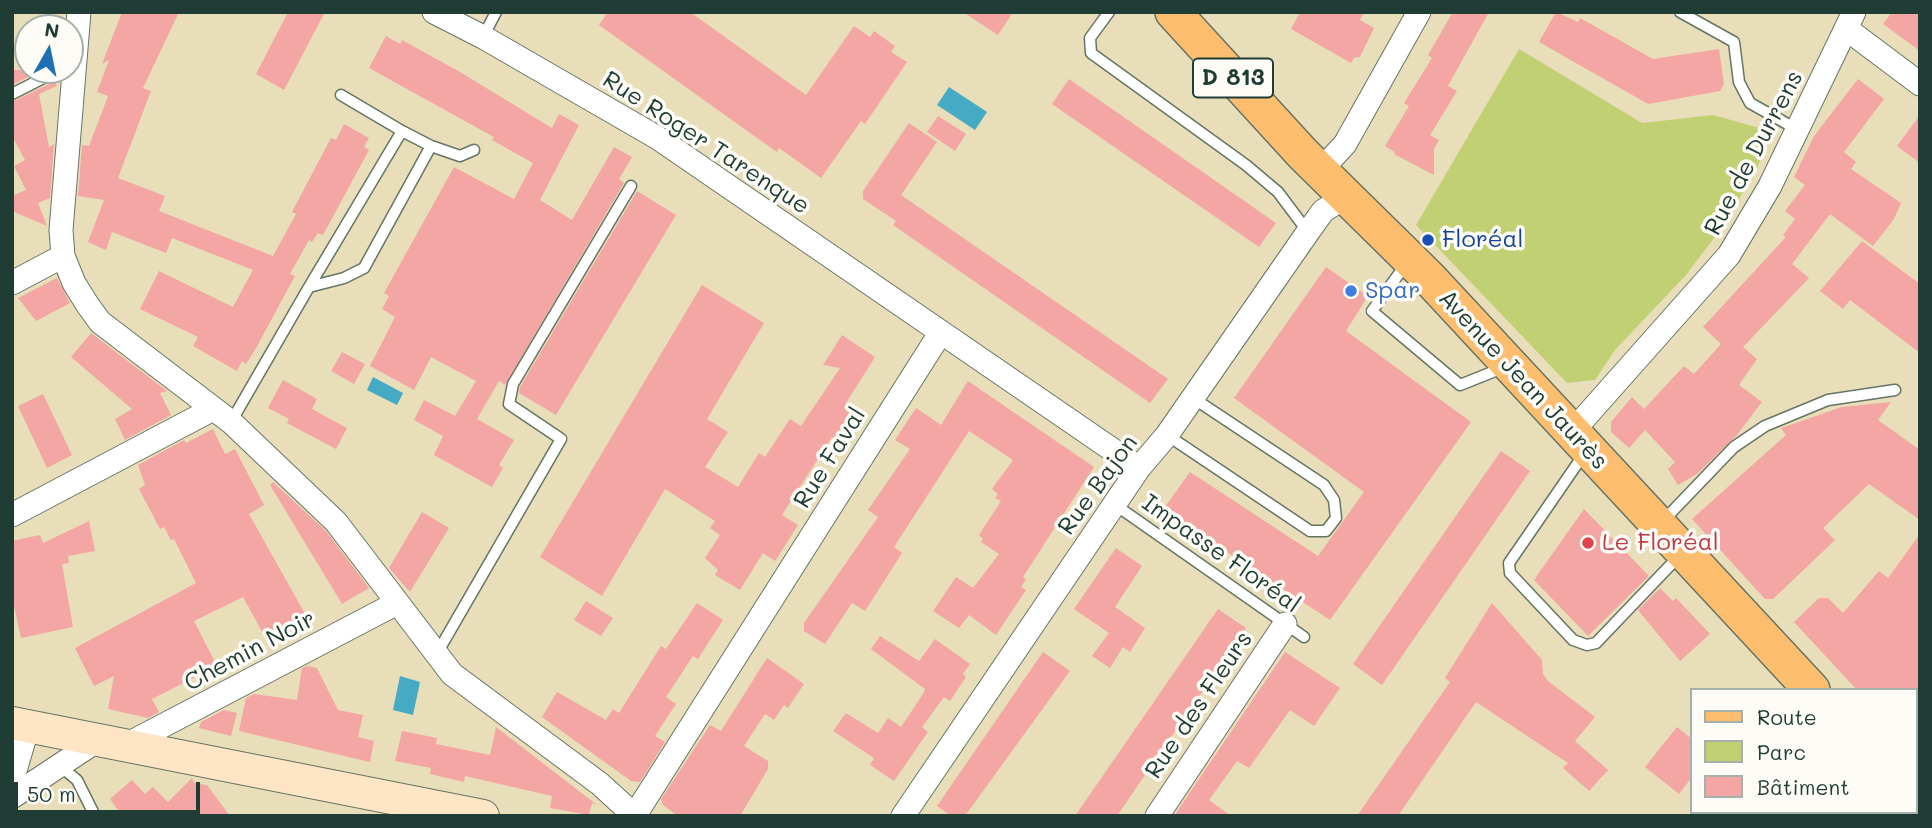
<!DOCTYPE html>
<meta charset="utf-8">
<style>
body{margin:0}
#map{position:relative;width:1932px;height:828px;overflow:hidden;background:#e8deba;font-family:Mali,sans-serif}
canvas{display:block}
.frame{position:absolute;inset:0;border:14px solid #1f3d34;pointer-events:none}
.legend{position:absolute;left:1690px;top:688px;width:228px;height:126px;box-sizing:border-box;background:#fdfcf7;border:2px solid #a4b0a9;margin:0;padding:9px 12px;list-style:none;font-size:21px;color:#1f3d34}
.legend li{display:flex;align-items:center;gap:14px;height:35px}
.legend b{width:35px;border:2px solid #a4b0a9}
.north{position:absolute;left:14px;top:14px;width:70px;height:70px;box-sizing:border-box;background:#fdfcf7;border:2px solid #a4b0a9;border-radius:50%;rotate:9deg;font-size:19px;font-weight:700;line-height:28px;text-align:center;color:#1f3d34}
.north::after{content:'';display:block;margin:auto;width:24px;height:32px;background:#1f6fb2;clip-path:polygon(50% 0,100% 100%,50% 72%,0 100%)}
.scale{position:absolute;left:14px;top:782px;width:186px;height:32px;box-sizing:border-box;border:4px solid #1f3d34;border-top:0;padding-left:9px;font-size:21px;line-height:24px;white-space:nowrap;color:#1f3d34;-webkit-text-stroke:5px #fdfcf7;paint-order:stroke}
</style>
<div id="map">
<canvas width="1932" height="828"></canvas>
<div class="frame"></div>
<ul class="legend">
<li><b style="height:9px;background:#fcbd6f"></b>Route</li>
<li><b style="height:19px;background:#c1d072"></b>Parc</li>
<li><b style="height:19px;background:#f3a6a3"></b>Bâtiment</li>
</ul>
<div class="north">N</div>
<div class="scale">50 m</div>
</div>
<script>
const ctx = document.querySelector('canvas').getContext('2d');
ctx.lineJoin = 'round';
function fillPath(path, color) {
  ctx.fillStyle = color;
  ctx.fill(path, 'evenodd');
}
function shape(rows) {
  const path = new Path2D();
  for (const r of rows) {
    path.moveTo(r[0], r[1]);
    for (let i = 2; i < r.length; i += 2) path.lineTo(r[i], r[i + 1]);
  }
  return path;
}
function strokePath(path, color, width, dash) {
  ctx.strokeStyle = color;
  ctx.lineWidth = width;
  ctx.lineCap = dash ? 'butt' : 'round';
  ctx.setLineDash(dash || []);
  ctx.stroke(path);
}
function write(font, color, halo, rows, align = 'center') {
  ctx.font = font + ' Mali,sans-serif';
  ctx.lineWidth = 7;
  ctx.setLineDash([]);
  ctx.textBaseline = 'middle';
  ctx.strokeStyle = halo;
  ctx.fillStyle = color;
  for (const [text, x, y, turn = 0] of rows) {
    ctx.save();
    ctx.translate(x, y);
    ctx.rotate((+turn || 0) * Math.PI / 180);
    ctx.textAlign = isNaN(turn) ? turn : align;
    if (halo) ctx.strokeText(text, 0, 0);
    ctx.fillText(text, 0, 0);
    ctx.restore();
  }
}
fillPath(shape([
 [1519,49,1642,123,1713,115,1770,131,1758,166,1726,222,1686,275,1615,350,1595,380,1567,383,1416,225]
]), '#c1d072');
fillPath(shape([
 [949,87,987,112,975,130,937,105],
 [373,377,403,393,397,405,367,390],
 [400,676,420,682,413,715,393,710]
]), '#45aac4');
fillPath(shape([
 [122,12,179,12,143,88,151,91,118,178,165,196,159,211,273,256,296,214,292,212,331,138,336,140,344,124,369,138,364,147,369,150,323,235,318,233,312,242,309,240,290,274,295,276,256,348,246,364,242,361,237,371,193,346,198,337,140,309,159,271,233,307,253,270,172,238,166,253,112,232,106,250,88,242,104,200,78,196,82,145,89,146,108,96,97,92,109,60,102,64],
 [288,12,325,12,284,90,256,74],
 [608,12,690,12,806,95,854,26,870,37,874,31,895,46,891,52,907,62,865,124,861,121,821,178,779,148,777,152,750,133,599,25],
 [963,12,1013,12,998,35],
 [1300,12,1364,12,1360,20,1374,28,1360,57,1354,58,1351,63,1291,29],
 [1453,12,1489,12,1448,86,1457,91,1430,135,1439,140,1434,149,1434,175,1394,154,1395,152,1385,146,1409,106,1404,103,1432,58,1428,55],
 [1556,12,1578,22,1580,18,1653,59,1719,49,1724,84,1720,91,1648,104,1539,42],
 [1892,12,1920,12,1920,51,1883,24],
 [386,36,400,44,402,40,460,72,552,128,559,114,579,125,540,200,572,220,614,147,632,157,619,179,624,183,505,385,499,381,477,419,514,440,499,465,503,468,492,487,434,455,443,436,414,420,424,400,455,416,476,381,431,357,414,390,370,366,395,317,382,309,389,296,384,293,454,167,514,199,533,163,492,140,494,137,483,131,369,68],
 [12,70,42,70,12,85],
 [1069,79,1276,223,1259,247,1052,104],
 [1858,79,1884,99,1844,152,1856,162,1851,169,1901,203,1894,219,1873,246,1830,214,1792,264,1809,278,1743,347,1757,359,1739,385,1762,402,1737,435,1697,474,1678,485,1668,469,1675,462,1645,430,1629,448,1611,432,1611,422,1632,397,1644,409,1684,366,1694,374,1721,344,1703,327,1786,237,1783,235,1795,219,1785,211,1805,185,1794,177,1814,136],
 [55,81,57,86,39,94,49,147,54,144,50,198,38,203,47,226,12,211,12,196,26,190,14,166,25,160,12,136,12,102],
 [1920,115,1920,163,1897,146],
 [938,116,966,134,955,151,927,132],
 [909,123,937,142,901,195,1168,379,1150,403,893,225,896,221,863,199,863,191],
 [637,191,676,215,556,415,519,393,520,387],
 [1862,241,1920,284,1920,353,1850,300,1843,309,1820,291],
 [1326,267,1368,296,1346,331,1471,422,1330,620,1163,510,1190,472,1318,556,1364,492,1234,398],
 [57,278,70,303,36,321,18,298],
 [702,285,764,323,707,419,728,432,705,467,738,487,759,453,765,457,790,419,801,426,840,368,823,365,842,335,875,357,846,403,857,410,837,441,832,437,782,515,798,525,775,561,763,553,740,590,715,575,718,570,705,558,720,535,710,528,715,521,665,489,602,596,540,557],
 [91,333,167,391,160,393,171,415,125,440,115,419,132,409,71,357],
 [342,352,365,364,354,384,331,371],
 [283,380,317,399,312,409,347,428,336,449,287,423,289,419,268,408],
 [968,381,1094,467,1023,577,1026,580,1021,587,1026,590,996,635,969,615,959,628,933,611,956,577,973,588,999,554,981,542,983,539,979,535,1001,501,995,498,998,494,992,489,1013,460,969,431,894,547,902,553,865,611,852,603,825,644,804,631,804,623,878,517,868,510,910,449,895,440,916,408,941,425],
 [43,394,72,455,47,468,18,406],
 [1891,402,1878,420,1920,450,1920,520,1869,484,1823,528,1835,540,1773,599,1765,599,1692,519,1786,435,1781,428,1842,407],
 [213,429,225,454,235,449,264,505,249,514,309,621,285,633,283,629,265,637,243,597,194,621,217,666,152,699,159,712,148,718,108,709,114,676,94,686,75,648,196,583,174,539,171,540,164,527,160,529,139,489,145,485,138,465,184,440,186,443],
 [1501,451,1530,471,1382,685,1353,664],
 [273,482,326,531,369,588,342,604,270,485],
 [1584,509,1649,576,1588,636,1534,580],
 [422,512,449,528,410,592,389,568],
 [89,521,95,551,68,556,69,563,62,564,73,627,21,638,12,597,12,541,40,535,43,543],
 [1920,534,1920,690,1857,690,1794,622,1819,598,1828,598,1843,613,1879,571,1888,578],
 [1116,548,1142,566,1115,607,1145,628,1130,652,1123,647,1110,668,1092,656,1109,633,1074,609],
 [1660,588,1673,601,1676,598,1710,634,1680,661,1638,610],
 [586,601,613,618,601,636,574,620],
 [697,603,723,620,698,659,693,656,666,697,676,704,655,736,665,742,640,782,631,781,542,717,557,692,606,720,613,709,619,713,661,646,666,649],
 [1492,603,1542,660,1543,674,1548,681,1595,717,1575,741,1608,770,1589,791,1563,768,1568,763,1476,702,1398,816,1357,816,1450,682,1445,678],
 [1218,609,1246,628,1134,791,1117,816,1075,816],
 [880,636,919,661,935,639,970,664,963,674,966,677,950,701,944,697,922,727,928,732,894,781,870,765,874,758,833,731,846,713,878,733,888,718,901,727,923,694,925,689,871,649],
 [1043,652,1070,671,965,816,951,816,937,806],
 [1285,652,1340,688,1314,726,1290,710,1249,768,1237,761,1209,800,1231,816,1174,816],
 [767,658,804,684,788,708,784,705,774,720,765,714,744,746,768,761,768,769,740,816,678,816,663,805,661,799,710,725,721,731],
 [307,666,317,668,338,710,363,715,358,737,374,741,370,762,239,731,246,698,254,694,297,700,302,668],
 [224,710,237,713,231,736,199,728,201,722],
 [496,727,597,805,592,803,589,815,550,808,552,796,465,776,464,782,430,774,431,768,395,761,402,731,437,738,436,744,490,755],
 [1677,727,1692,739,1692,777,1679,794,1645,767],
 [192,778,194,783,207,785,230,816,122,816,110,799,132,780,145,794,153,787,168,802]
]), '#f3a6a3');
const lane = shape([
 [1109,12,1090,38,1091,53,1246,165,1278,192,1308,232],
 [1680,12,1734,42,1739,82,1750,103,1798,130],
 [483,37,496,12],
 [12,94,59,70],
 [341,95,402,131],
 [431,146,460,156,474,150],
 [1406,264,1372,311,1460,385,1505,367],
 [231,422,309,287,344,278,364,268,431,146,402,131,309,287],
 [1167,435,1310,531,1326,531,1336,518,1334,500,1324,485,1193,398],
 [1584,454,1509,563,1510,573,1573,640,1587,645,1596,643,1680,555],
 [1114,504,1304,637],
 [1663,521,1734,447,1765,426,1828,400,1895,390],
 [436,655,561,439,509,404,513,384,631,186],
 [60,766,77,780,95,816]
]);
const street = shape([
 [79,12,61,230,63,256,74,283,87,304,100,322,231,422,336,522,452,674,600,784,635,816],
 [434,12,483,37,658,138,1139,468],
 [1848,30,1920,84],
 [1321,170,1345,144,1419,12],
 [12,283,63,256],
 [1572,432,1729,255,1770,186,1854,12],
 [12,515,213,409],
 [126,745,397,603],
 [12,781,28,726],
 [12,797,98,740],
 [635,815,941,332],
 [903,816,1139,468,1167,435,1308,232,1323,211,1348,195],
 [1157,816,1285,624]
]);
const secondary = shape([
 [12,723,483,816]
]);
const primary = shape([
 [1173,12,1303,154,1429,278,1812,690],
 [1916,800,1920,803]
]);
strokePath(lane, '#657563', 13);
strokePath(street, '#657563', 25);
strokePath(secondary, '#657563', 34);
strokePath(primary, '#657563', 38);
strokePath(lane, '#fff', 10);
strokePath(street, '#fff', 23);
strokePath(secondary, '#fee5c5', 32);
strokePath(primary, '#fcbd6f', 35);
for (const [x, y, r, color] of [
 [1428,240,7,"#1a4fb4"],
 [1351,291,7,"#3f7fe0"],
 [1588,543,7,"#e0444e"]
]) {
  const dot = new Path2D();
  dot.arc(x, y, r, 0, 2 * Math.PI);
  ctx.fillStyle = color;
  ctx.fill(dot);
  strokePath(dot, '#fdfcf7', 2.5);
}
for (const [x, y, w] of [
 [1233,78,80]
]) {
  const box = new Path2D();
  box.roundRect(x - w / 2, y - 19.5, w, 39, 5);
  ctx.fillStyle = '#fdfcf7';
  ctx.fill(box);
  strokePath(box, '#1f3d34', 2);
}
write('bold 23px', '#1f3d34', null, [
 ["D 813",1233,78]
]);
write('24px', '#1f3d34', '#fdfcf7', [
 ["Rue Roger Tarenque",706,143,33],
 ["Rue de Durrens",1754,153,-62],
 ["Avenue Jean Jaurès",1523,380,47],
 ["Rue Faval",830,458,-58],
 ["Rue Bajon",1098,485,-54],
 ["Impasse Floréal",1221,554,35],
 ["Chemin Noir",250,651,-28],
 ["Rue des Fleurs",1199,705,-56]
]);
write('24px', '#164399', '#fdfcf7', [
 ["Floréal",1442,240]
], 'left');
write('24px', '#366cbe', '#fdfcf7', [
 ["Spar",1365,291]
], 'left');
write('24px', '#be3a42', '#fdfcf7', [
 ["Le Floréal",1602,543]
], 'left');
</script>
